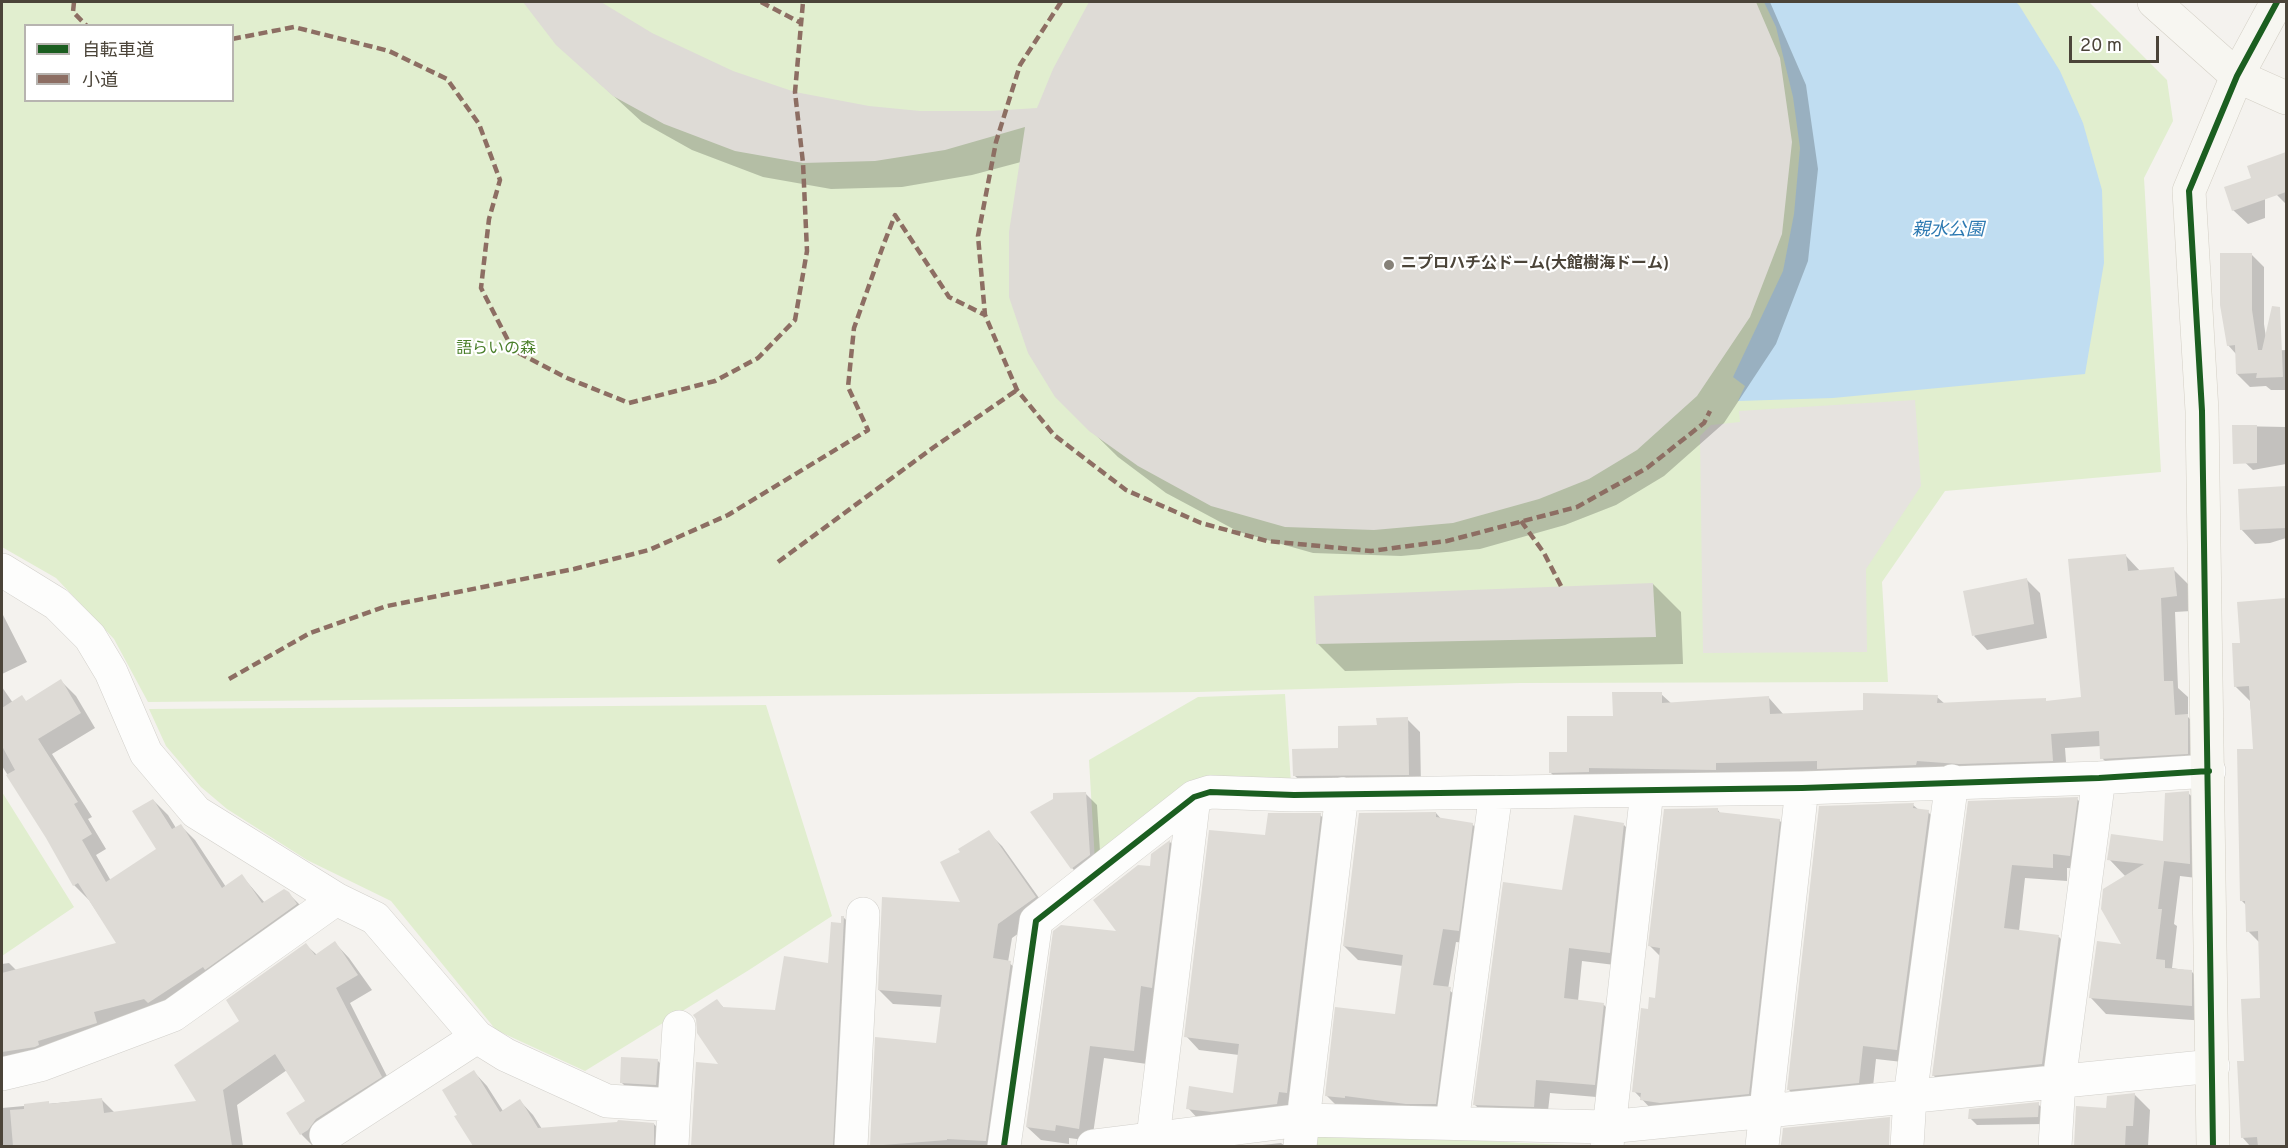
<!DOCTYPE html>
<meta charset="utf-8">
<style>
body{margin:0}
#map{position:relative;width:2288px;height:1148px;overflow:hidden;background:#f4f2ee;font-family:Overpass,"Noto Sans JP",sans-serif}
canvas{display:block}
.frame{position:absolute;inset:0;border:3px solid #4b4439;pointer-events:none}
.legend{position:absolute;left:24px;top:24px;width:210px;height:78px;box-sizing:border-box;background:#fff;border:2px solid #b7b4b0;margin:0;padding:8px 10px;list-style:none;font-size:18px;color:#4b4439}
.legend li{display:flex;align-items:center;gap:12px;height:30px}
.legend b{width:30px;border:2px solid #b7b4b0}
.scale{position:absolute;left:2069px;top:36px;width:90px;height:27px;box-sizing:border-box;border:3px solid #4b4439;border-top:0;padding-left:8px;font-size:18px;line-height:21px;white-space:nowrap;color:#4b4439;-webkit-text-stroke:4px #fff;paint-order:stroke}
</style>
<div id="map">
<canvas width="2288" height="1148"></canvas>
<div class="frame"></div>
<ul class="legend">
<li><b style="height:8px;background:#1b5e20"></b>自転車道</li>
<li><b style="height:8px;background:#8d6e63"></b>小道</li>
</ul>
<div class="scale">20 m</div>
</div>
<script>
const ctx = document.querySelector('canvas').getContext('2d');
ctx.lineJoin = 'round';
function fillPath(path, color) {
  ctx.fillStyle = color;
  ctx.fill(path, 'evenodd');
}
function shape(rows) {
  const path = new Path2D();
  for (const r of rows) {
    path.moveTo(r[0], r[1]);
    for (let i = 2; i < r.length; i += 2) path.lineTo(r[i], r[i + 1]);
  }
  return path;
}
function strokePath(path, color, width, dash) {
  ctx.strokeStyle = color;
  ctx.lineWidth = width;
  ctx.lineCap = dash ? 'butt' : 'round';
  ctx.setLineDash(dash || []);
  ctx.stroke(path);
}
function write(font, color, halo, rows, align = 'center') {
  ctx.font = font + ' Overpass,"Noto Sans JP",sans-serif';
  ctx.lineWidth = 4.5;
  ctx.setLineDash([]);
  ctx.textBaseline = 'middle';
  ctx.strokeStyle = halo;
  ctx.fillStyle = color;
  for (const [text, x, y, turn = 0] of rows) {
    ctx.save();
    ctx.translate(x, y);
    ctx.rotate((+turn || 0) * Math.PI / 180);
    ctx.textAlign = isNaN(turn) ? turn : align;
    if (halo) ctx.strokeText(text, 0, 0);
    ctx.fillText(text, 0, 0);
    ctx.restore();
  }
}
fillPath(shape([
 [2,2,2089,2,2167,80,2173,121,2144,178,2161,472,1945,491,1882,582,1888,682,1520,683,1198,692,148,702,114,639,56,578,2,547],
 [26,26,232,26,232,100,26,100],
 [1285,694,1291,784,1204,786,1095,862,1089,760,1198,697],
 [766,705,832,916,749,970,585,1071,496,1030,391,901,307,860,227,809,201,787,166,746,149,709],
 [2,792,74,907,2,956],
 [1326,1133,1586,1146,1313,1146,1314,1138]
]), '#e1eecf');
fillPath(shape([
 [1915,400,1921,486,1866,569,1867,652,1703,653,1700,436,1711,425,1740,422,1739,411]
]), '#e6e3df');
fillPath(shape([
 [1764,2,2016,2,2019,5,2060,71,2083,123,2102,190,2104,263,2085,374,1833,398,1738,401,1745,386,1733,377,1783,271,1794,214,1800,148,1793,97,1776,27]
]), '#c0ddf1');
fillPath(shape([
 [525,2,599,2,651,35,732,73,794,93,869,107,920,113,990,112,1038,109,1055,70,1091,2,1770,2,1806,85,1818,169,1808,261,1776,344,1724,423,1664,476,1616,505,1565,525,1480,549,1401,556,1313,553,1239,532,1166,493,1118,457,1056,396,1021,162,972,175,902,187,831,189,763,177,692,150,642,122,557,44],
 [2286,153,2286,204,2277,195,2267,160],
 [2265,194,2265,218,2248,224,2233,210],
 [2251,254,2264,267,2264,324,2268,351,2286,350,2286,390,2271,390,2266,386,2250,387,2237,374,2236,354,2228,345],
 [2234,426,2286,427,2286,464,2253,470,2234,452],
 [2286,488,2286,538,2270,543,2255,544,2241,529,2239,490],
 [2126,556,2141,572,2173,569,2188,584,2191,611,2175,612,2178,688,2188,697,2188,717,2202,731,2203,768,2117,773,2102,758,2101,746,2065,748,2067,775,1565,787,1550,772,1568,754,1614,717,1661,694,1672,704,1769,698,1784,715,1864,711,1937,697,1945,704,2045,700,2048,703,2082,698],
 [2026,579,2040,593,2047,638,1987,650,1974,636],
 [1653,584,1681,612,1683,664,1345,671,1317,643],
 [2286,599,2286,1146,2250,1146,2243,1138,2261,1000,2260,943,2248,931,2247,906,2241,900,2255,750,2250,701,2235,686,2241,645,2238,603],
 [2,613,27,662,2,674],
 [61,681,76,696,95,728,52,754,92,817,88,819,106,849,96,855,111,881,158,849,153,800,168,815,176,828,180,825,195,840,226,887,242,876,265,903,288,893,303,908,164,1017,2,1061,2,964,9,963,17,971,118,944,89,900,74,885,47,837,2,766,2,687,13,703,26,702],
 [1407,719,1420,732,1421,787,1308,788,1295,776,1378,726],
 [1085,793,1097,805,1101,867,1084,880,1072,868,1032,813,1055,799],
 [2188,793,2204,808,2205,879,2180,876,2174,924,2177,926,2172,968,2191,971,2207,987,2207,1021,2106,1014,2091,998,2124,946,2126,877,2109,859,2164,842],
 [2077,799,2091,813,2084,869,2067,868,2067,881,2025,878,2019,931,2059,937,2073,951,2056,1078,1947,1089,1933,1075,1970,803],
 [1913,805,1919,810,1928,812,1942,826,1911,1063,1876,1059,1872,1096,1802,1103,1789,1090],
 [1717,809,1721,814,1779,820,1793,834,1762,1107,1656,1114,1634,1091,1649,1011,1656,1000,1661,957,1650,946],
 [1436,813,1442,820,1472,824,1486,838,1472,944,1456,942,1448,989,1464,1003,1449,1117,1340,1109,1326,1095,1396,1016,1403,966,1358,960,1344,946],
 [1320,815,1334,828,1300,1106,1201,1122,1188,1108,1234,1094,1239,1055,1199,1050,1186,1036,1267,837],
 [1624,825,1638,839,1623,966,1582,961,1578,1001,1604,1005,1617,1018,1608,1098,1550,1093,1547,1120,1489,1118,1475,1105,1563,891],
 [988,832,1002,846,1049,912,1012,938,1008,962,1025,976,1001,1146,871,1146,877,1039,937,1044,942,1007,893,1004,879,990,963,904,962,853],
 [1170,842,1183,855,1147,1064,1104,1058,1092,1141,1069,1138,1069,1144,1041,1140,1027,1127,1152,868,1153,855],
 [843,917,858,931,846,1146,692,1146,697,1064,721,1066,717,1001,725,1009,776,1012,829,964],
 [335,943,349,958,372,990,350,1003,395,1092,322,1146,313,1146,302,1135,288,1113,307,1101,287,1070,237,1105,243,1146,2,1146,2,1108,101,1099,115,1113,199,1102,242,1021,306,945,317,955],
 [657,1060,664,1067,663,1091,628,1089,621,1082],
 [474,1072,487,1086,503,1111,520,1101,533,1115,542,1129,654,1124,667,1138,667,1146,476,1146,456,1117,459,1115],
 [2134,1094,2150,1110,2148,1146,2075,1146,2078,1108,2108,1109],
 [2038,1104,2045,1111,2044,1124,1977,1125,1970,1118],
 [1784,1130,1878,1137,1877,1146,1781,1146],
 [1281,1143,1285,1146,1253,1146]
]), '#0003');
fillPath(shape([
 [523,2,601,2,652,33,733,71,795,92,869,106,920,111,990,111,1037,108,1053,69,1089,2,1756,2,1780,58,1792,142,1782,234,1750,317,1697,396,1637,450,1589,479,1539,499,1453,523,1374,530,1285,527,1211,506,1138,466,1089,431,1055,397,1028,353,1009,297,1009,232,1025,127,945,150,875,161,803,163,735,151,664,124,613,96,556,45],
 [2286,152,2286,192,2232,211,2224,187,2251,178,2247,166],
 [2220,253,2252,253,2252,310,2258,350,2262,350,2272,306,2280,307,2283,377,2256,378,2257,373,2236,374,2235,345,2227,346,2220,305],
 [2232,425,2257,425,2257,463,2233,464],
 [2286,486,2286,528,2240,530,2238,489],
 [2126,554,2128,571,2174,567,2177,596,2161,598,2164,681,2173,681,2175,715,2188,714,2188,754,2100,759,2099,731,2051,734,2053,761,1959,764,1917,761,1916,765,1817,769,1817,761,1716,763,1716,770,1589,768,1589,772,1549,773,1549,752,1567,752,1567,716,1613,716,1612,692,1662,692,1662,703,1769,696,1770,714,1863,710,1863,693,1938,695,1937,703,2046,698,2046,701,2081,697,2068,559],
 [2027,578,2034,624,1972,636,1963,591],
 [1653,583,1656,637,1316,644,1314,596],
 [2286,598,2286,1146,2258,1146,2257,1137,2241,1138,2237,1061,2244,1061,2241,999,2260,998,2258,931,2246,932,2245,901,2240,901,2237,749,2253,749,2249,686,2234,687,2232,643,2240,643,2237,602],
 [61,679,81,713,38,739,78,802,74,804,92,834,82,840,106,882,156,849,132,811,153,799,172,829,181,824,222,888,242,874,262,903,284,889,289,892,297,904,205,970,203,967,148,1003,144,999,94,1012,97,1023,38,1041,39,1045,35,1047,2,1052,2,973,116,943,78,883,73,886,46,838,6,775,15,770,2,746,2,708,22,695,26,701],
 [1408,717,1409,775,1293,776,1292,749,1338,748,1338,726,1377,725,1376,718],
 [2189,791,2190,864,2164,861,2158,909,2162,909,2156,959,2165,960,2165,968,2192,970,2192,1006,2089,998,2097,941,2121,944,2101,909,2103,889,2144,864,2107,860,2111,834,2163,841,2165,793],
 [1086,792,1090,855,1071,869,1030,812,1053,799,1053,793],
 [2078,797,2070,856,2053,854,2053,868,2012,865,2004,928,2059,935,2042,1064,1932,1076,1968,801],
 [1914,803,1913,808,1929,810,1897,1050,1863,1046,1859,1083,1787,1090,1819,806],
 [1718,808,1718,812,1780,819,1749,1094,1660,1103,1640,1100,1641,1093,1632,1092,1641,1008,1648,1009,1649,997,1655,998,1660,948,1648,946,1664,809],
 [1436,812,1436,817,1473,823,1459,931,1443,929,1433,985,1451,987,1436,1104,1406,1104,1345,1096,1345,1098,1325,1096,1335,1007,1395,1014,1403,955,1343,946,1359,813],
 [1268,813,1321,813,1287,1093,1279,1092,1277,1104,1212,1112,1186,1109,1189,1086,1233,1093,1239,1044,1184,1037,1209,830,1265,835],
 [1574,815,1624,823,1610,953,1569,948,1564,998,1604,1003,1595,1085,1536,1080,1534,1107,1473,1105,1503,882,1562,890],
 [989,830,1036,897,998,924,993,958,1011,961,986,1141,947,1139,947,1140,870,1146,875,1037,936,1043,942,995,878,990,882,897,960,902,940,862,960,852,958,849],
 [1170,840,1152,988,1141,986,1134,1051,1090,1046,1079,1129,1056,1125,1055,1131,1026,1127,1053,931,1061,925,1116,931,1093,900,1138,865,1150,866,1151,854],
 [841,916,844,916,833,1146,691,1146,696,1062,718,1064,697,1033,696,1019,693,1015,717,999,723,1007,775,1010,784,956,828,963,831,922,841,923],
 [335,941,358,975,336,988,382,1077,316,1119,308,1130,300,1135,286,1113,305,1101,275,1054,223,1090,232,1146,13,1146,10,1110,24,1109,24,1104,49,1101,49,1104,102,1098,104,1113,196,1101,174,1065,239,1021,226,1000,306,943,315,955],
 [621,1057,658,1059,656,1085,620,1083],
 [474,1070,500,1112,520,1099,538,1128,617,1122,618,1120,654,1123,654,1146,473,1146,454,1116,457,1115,442,1090],
 [2135,1093,2133,1126,2126,1126,2125,1146,2074,1146,2076,1106,2106,1108,2107,1096],
 [2039,1102,2038,1117,1968,1119,1969,1109],
 [1890,1117,1889,1146,1781,1146,1783,1128]
]), '#dedbd6');
const street = shape([
 [2,570,57,604,90,637,111,672,146,753,196,812,336,899,375,918,477,1037,506,1055,607,1101,674,1105,672,1146],
 [2,1074,40,1065,173,1015,336,899],
 [674,1105,679,1027],
 [1452,1123,1496,792],
 [326,1135,477,1037],
 [851,1146,863,914],
 [1004,1146,1036,921,1194,797,1210,792,1294,795,1802,788,2099,778,2209,771],
 [1093,1146,1302,1120,1608,1127,2213,1066],
 [1152,1146,1194,797],
 [1300,1146,1342,794],
 [1607,1146,1647,791],
 [1762,1146,1802,788],
 [1907,1146,1910,1097,1952,781],
 [2055,1146,2059,1082,2099,778]
]);
const secondary = shape([
 [2154,2,2237,76,2286,98],
 [2213,1146,2202,411,2189,191,2237,76,2277,2]
]);
strokePath(street, '#d2d0cb', 34);
strokePath(secondary, '#d3cfc5', 34);
strokePath(street, '#fdfdfc', 33);
strokePath(secondary, '#f7f6f1', 33);
strokePath(shape([
 [74,2,73,12,87,26],
 [761,2,801,23],
 [1061,2,1020,65,996,142,978,236,985,315,1017,390,1054,435,1126,490,1201,523,1267,541,1371,551,1447,541,1577,507,1647,468,1704,423,1710,411],
 [232,39,294,27,389,51,447,79,479,124,500,180,489,219,481,288,513,350,567,378,629,403,715,381,758,358,795,320,807,251,803,163,795,92,803,2],
 [1521,521,1544,553,1561,586],
 [778,562,934,447,1017,390],
 [229,679,310,633,387,606,574,569,649,550,728,515,868,430,848,387,854,328,883,246,895,215,949,297,985,315]
]), '#8d6e63', 4.5, [9, 4.5]);
strokePath(shape([
 [1004,1146,1036,921,1194,797,1210,792,1294,795,1802,788,2099,778,2209,771],
 [2213,1146,2202,411,2189,191,2237,76,2277,2]
]), '#1b5e20', 6);
for (const [x, y, r, color] of [
 [1389,265,6,"#868178"]
]) {
  const dot = new Path2D();
  dot.arc(x, y, r, 0, 2 * Math.PI);
  ctx.fillStyle = color;
  ctx.fill(dot);
  strokePath(dot, '#fff', 2);
}
write('bold 16px', '#4b4439', '#fff', [
 ["ニプロハチ公ドーム(大館樹海ドーム)",1401,265]
], 'left');
write('16px', '#4a7f2a', '#fff', [
 ["語らいの森",496,350]
]);
write('italic 18px', '#2e7ab2', '#fff', [
 ["親水公園",1948,231]
]);
</script>
